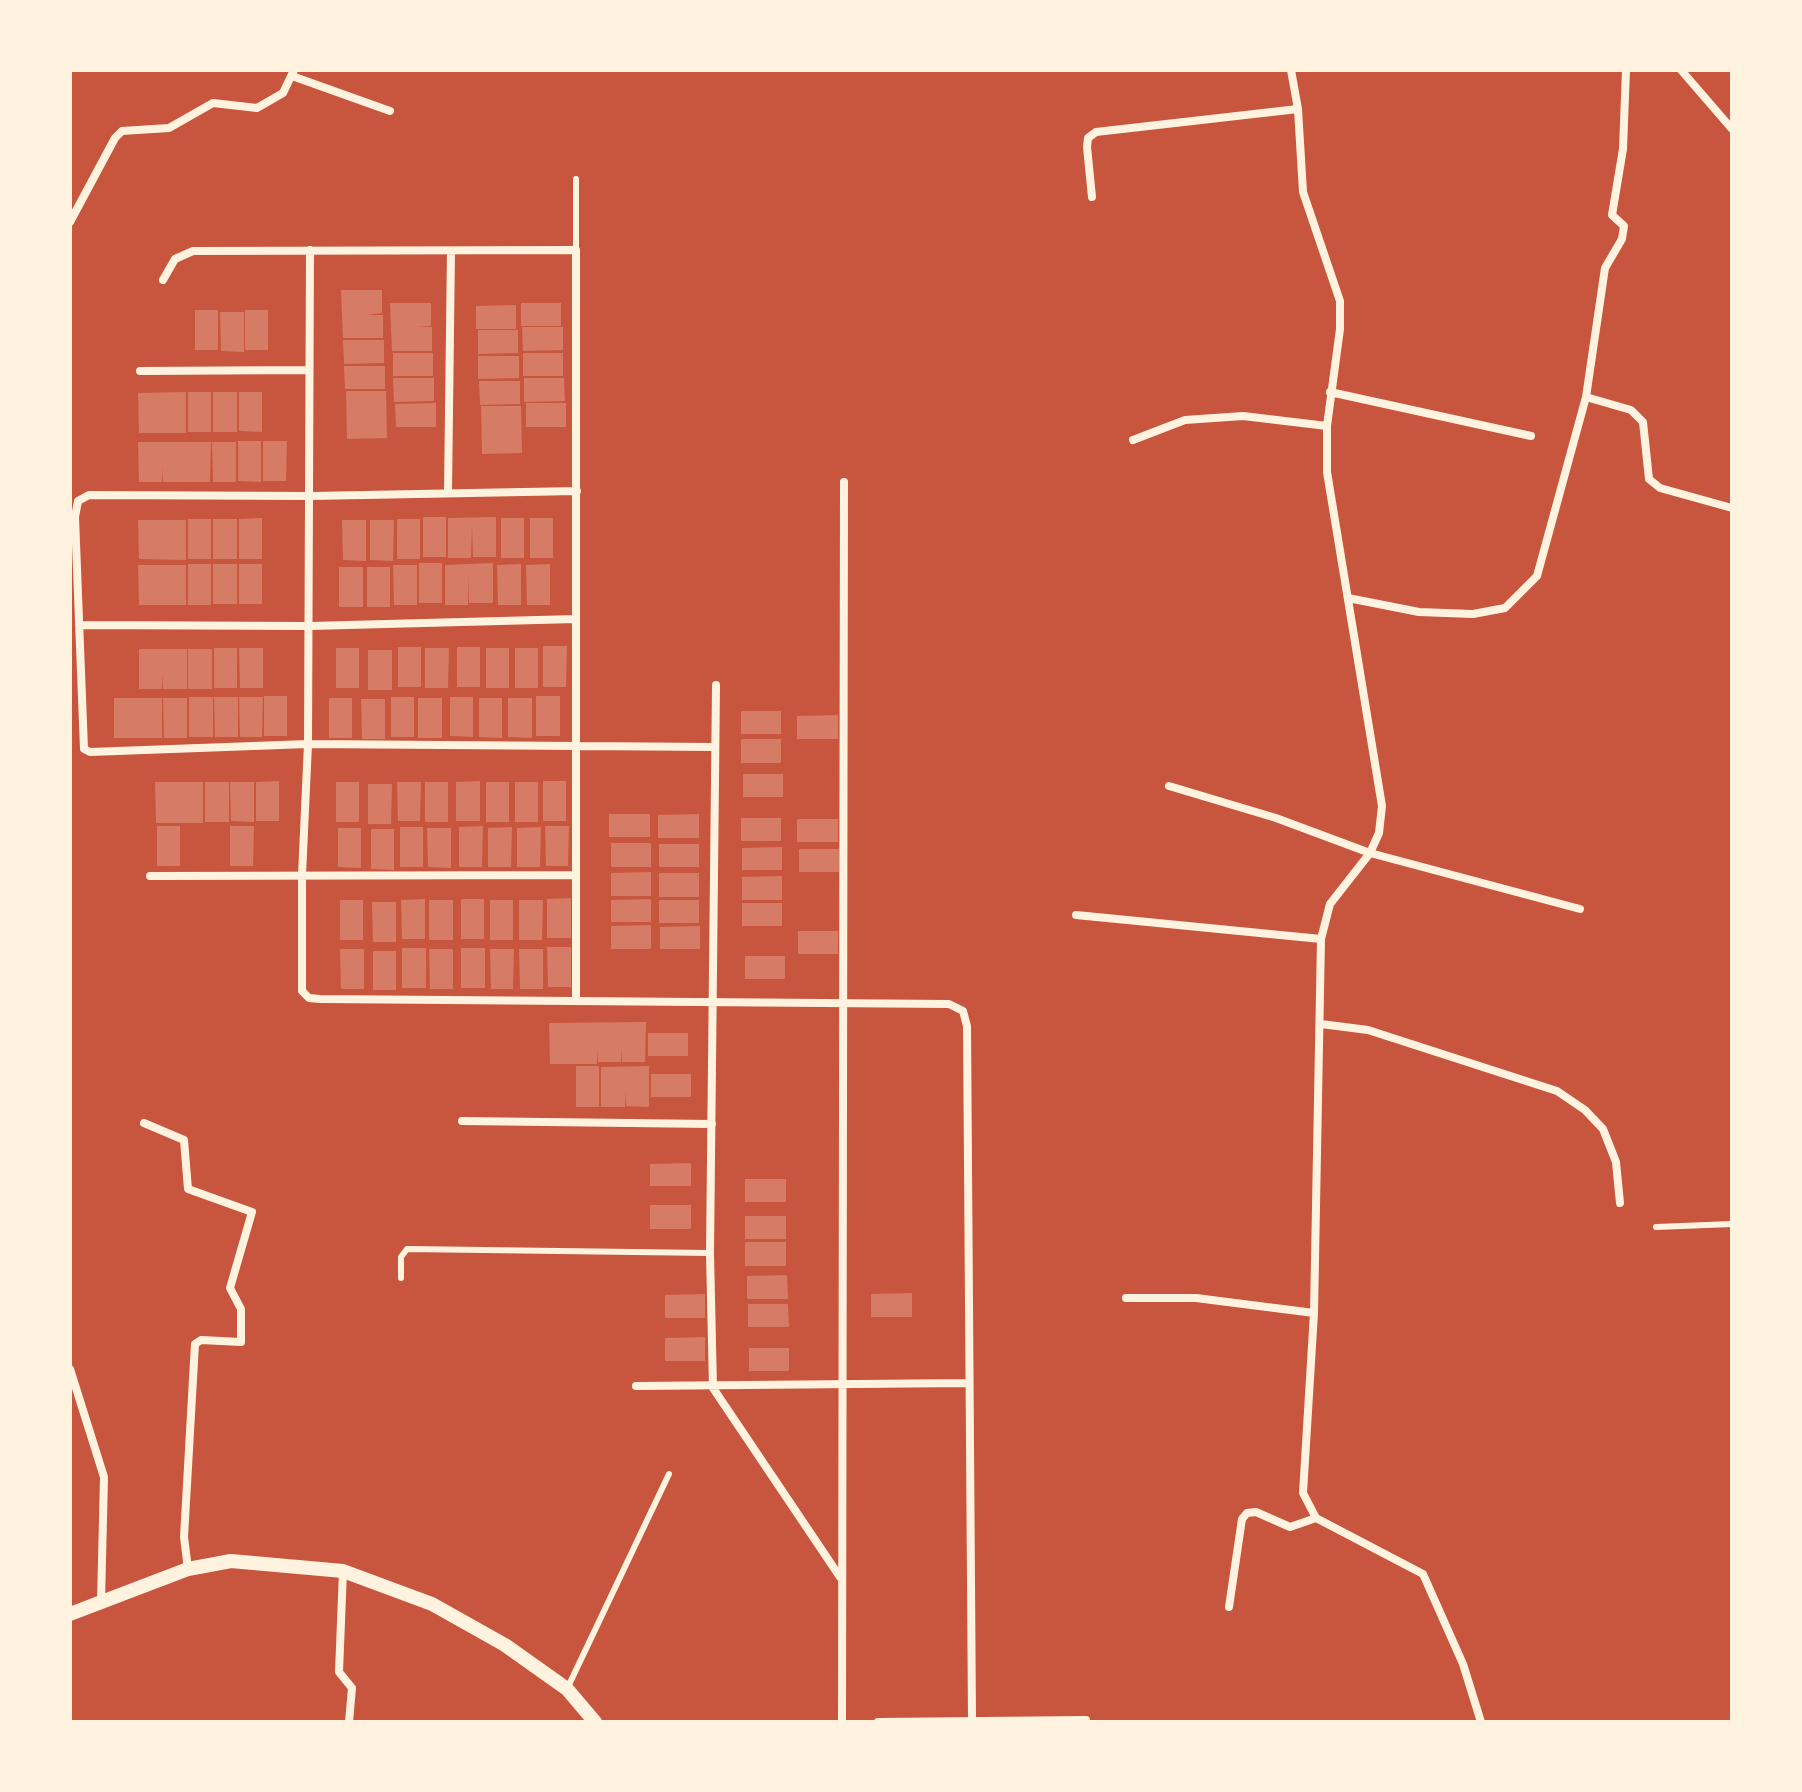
<!DOCTYPE html>
<style>
body{margin:0}
#map{position:relative;width:1802px;height:1792px;overflow:hidden;background:#c8553d;font-family:Mulish,sans-serif}
canvas{display:block}
.frame{position:absolute;inset:0;border:72px solid #fff3e0;pointer-events:none}
</style>
<div id="map">
<canvas width="1802" height="1792"></canvas>
<div class="frame"></div>
</div>
<script>
const ctx = document.querySelector('canvas').getContext('2d');
ctx.lineJoin = 'round';
function fillPath(path, color) {
  ctx.fillStyle = color;
  ctx.fill(path, 'evenodd');
}
function shape(rows) {
  const path = new Path2D();
  for (const r of rows) {
    path.moveTo(r[0], r[1]);
    for (let i = 2; i < r.length; i += 2) path.lineTo(r[i], r[i + 1]);
  }
  return path;
}
function strokePath(path, color, width, dash) {
  ctx.strokeStyle = color;
  ctx.lineWidth = width;
  ctx.lineCap = dash ? 'butt' : 'round';
  ctx.setLineDash(dash || []);
  ctx.stroke(path);
}
fillPath(shape([
 [341,290,382,290,382,313,367,315,383,315,383,338,343,338],
 [390,303,431,303,431,326,416,327,432,327,432,351,392,351],
 [521,303,561,303,561,326,521,326],
 [516,305,516,329,476,329,476,306],
 [195,310,218,310,218,350,195,350],
 [245,310,268,310,268,350,245,350],
 [220,312,244,312,244,352,221,351],
 [522,327,563,327,563,350,523,351],
 [478,330,518,330,518,353,478,354],
 [343,340,384,340,384,363,344,364],
 [393,353,433,353,433,376,393,376],
 [523,353,563,353,563,376,523,376],
 [478,356,519,356,519,378,478,379],
 [344,366,385,366,385,389,345,389],
 [393,378,434,378,434,401,394,402],
 [524,378,564,378,565,401,524,402],
 [479,381,520,381,520,404,480,405],
 [346,391,386,391,387,438,347,439],
 [186,392,186,433,139,433,138,393],
 [188,392,211,392,211,432,188,432],
 [213,392,237,392,237,432,213,432],
 [239,392,262,392,262,432,239,431],
 [436,403,436,427,396,427,395,404],
 [526,403,566,403,566,427,526,427],
 [481,406,521,406,522,453,482,454],
 [238,441,261,441,261,482,238,481],
 [263,441,287,441,286,481,263,481],
 [138,442,211,442,210,482,163,482,163,467,162,482,139,482],
 [212,442,236,442,236,482,213,482],
 [423,517,446,517,446,557,423,557],
 [496,517,496,557,473,557,472,526,471,558,448,558,448,518],
 [262,518,262,559,239,559,239,519],
 [501,518,524,518,524,558,501,558],
 [530,518,553,518,553,558,530,558],
 [188,519,211,519,211,559,188,559],
 [213,519,237,519,237,559,213,559],
 [397,519,420,519,420,559,397,559],
 [138,520,186,520,186,560,139,559],
 [342,520,366,520,366,561,343,560],
 [370,520,394,520,393,561,370,560],
 [419,563,442,563,442,603,419,603],
 [493,563,493,603,469,603,468,572,468,605,445,605,445,565],
 [188,564,211,564,211,605,188,605],
 [213,564,237,564,237,604,213,604],
 [239,564,262,564,262,604,239,604],
 [521,564,521,605,498,605,497,565],
 [550,564,550,605,527,605,526,565],
 [138,565,186,565,186,605,139,605],
 [393,565,417,565,417,605,394,605],
 [339,567,363,567,363,607,339,607],
 [367,567,390,567,390,607,367,607],
 [543,646,567,646,566,687,543,687],
 [398,647,421,647,421,687,398,687],
 [457,647,480,647,480,687,457,687],
 [214,648,237,648,237,688,214,688],
 [239,648,263,648,263,688,240,688],
 [336,648,359,648,359,688,336,688],
 [425,648,449,648,448,688,425,688],
 [486,648,509,648,509,688,486,688],
 [515,648,538,648,538,688,515,688],
 [139,649,187,649,187,689,163,689,163,674,162,689,139,689],
 [188,649,212,649,212,689,188,689],
 [368,650,392,650,392,690,368,690],
 [264,696,287,696,287,736,264,736],
 [536,696,560,696,560,736,536,736],
 [189,697,213,697,213,737,189,737],
 [214,697,238,697,238,737,215,737],
 [239,697,263,697,262,737,240,737],
 [391,697,414,697,414,737,391,737],
 [450,697,473,697,473,737,450,736],
 [114,698,162,698,162,738,114,738],
 [163,698,187,698,187,738,164,738],
 [329,698,352,698,352,738,329,738],
 [418,698,442,698,442,738,418,738],
 [479,698,502,698,502,738,479,737],
 [508,698,532,698,532,738,508,737],
 [361,699,385,699,385,739,362,739],
 [741,711,781,711,781,734,741,734],
 [838,715,838,739,797,739,797,716],
 [741,739,781,739,781,763,741,763],
 [743,774,783,774,783,797,743,797],
 [279,781,279,821,256,821,256,782],
 [480,781,480,821,456,821,456,782],
 [543,781,566,781,566,821,543,821],
 [155,782,203,782,203,823,156,823],
 [205,782,229,782,229,822,205,822],
 [230,782,254,782,254,822,231,821],
 [336,782,359,782,359,822,336,822],
 [397,782,421,782,420,821,398,821],
 [425,782,448,782,448,822,425,822],
 [486,782,509,782,509,822,486,822],
 [515,782,538,782,538,822,515,822],
 [368,784,392,784,391,824,368,824],
 [609,814,650,814,650,837,609,837],
 [699,814,699,838,658,838,658,815],
 [741,818,781,818,781,841,741,841],
 [797,819,838,819,838,842,797,842],
 [157,826,180,826,180,866,157,866],
 [230,826,254,826,253,866,230,866],
 [483,826,482,867,459,867,459,827],
 [545,826,569,826,568,866,546,866],
 [400,827,423,827,423,867,400,867],
 [512,827,511,867,488,867,488,828],
 [541,827,540,867,517,867,517,828],
 [338,828,361,828,361,868,338,867],
 [427,828,451,828,451,868,428,867],
 [371,829,394,829,394,870,371,869],
 [611,843,651,843,651,867,611,867],
 [659,844,699,844,699,867,659,867],
 [782,847,782,870,742,870,742,848],
 [799,849,839,849,839,872,799,872],
 [651,872,651,896,611,896,611,873],
 [659,873,699,873,699,897,659,897],
 [782,876,782,900,742,900,742,877],
 [571,898,571,938,547,938,547,899],
 [425,899,425,939,402,939,401,900],
 [461,899,484,899,484,939,461,939],
 [651,899,651,922,611,922,611,900],
 [340,900,363,900,363,940,340,940],
 [429,900,453,900,453,940,429,940],
 [490,900,513,900,513,940,490,940],
 [519,900,543,900,542,940,519,940],
 [659,900,699,900,699,923,659,923],
 [372,902,396,902,396,942,373,942],
 [742,903,782,903,782,926,742,926],
 [651,925,651,949,611,949,611,926],
 [700,926,700,949,660,949,660,927],
 [798,931,838,931,838,954,798,954],
 [547,947,571,947,571,987,548,987],
 [402,948,426,948,426,988,402,988],
 [461,948,485,948,485,988,461,988],
 [340,949,364,949,364,989,341,989],
 [429,949,453,949,453,989,430,989],
 [490,949,514,949,513,989,491,989],
 [519,949,543,949,543,989,520,989],
 [373,951,396,951,396,990,373,990],
 [745,956,785,956,785,979,745,979],
 [646,1022,645,1062,622,1062,621,1047,621,1062,598,1062,597,1048,597,1064,550,1064,549,1023],
 [648,1033,688,1033,688,1056,648,1056],
 [576,1066,599,1066,599,1107,576,1107],
 [649,1066,649,1107,626,1106,625,1091,625,1107,601,1107,601,1067],
 [651,1074,691,1074,691,1097,651,1097],
 [691,1163,691,1186,650,1186,650,1164],
 [745,1179,786,1179,786,1202,745,1202],
 [650,1205,691,1205,691,1229,650,1229],
 [745,1216,786,1216,786,1239,745,1239],
 [745,1242,786,1242,786,1266,745,1266],
 [787,1275,788,1299,747,1299,747,1276],
 [912,1293,912,1317,871,1317,871,1294],
 [705,1294,705,1318,665,1318,665,1295],
 [748,1304,788,1304,789,1327,748,1327],
 [705,1337,705,1361,665,1361,665,1338],
 [749,1348,789,1348,789,1371,749,1371]
]), '#d67c66');
strokePath(shape([
 [576,250,576,179],
 [1656,1227,1732,1224],
 [401,1278,401,1257,407,1249,710,1253],
 [567,1689,669,1474]
]), '#fff3e0', 6);
strokePath(shape([
 [1291,70,1298,109,1303,192,1340,301,1340,329,1327,426,1327,472,1382,806,1379,833,1370,853,1330,904,1321,939,1314,1313,1303,1493,1316,1518,1423,1574,1463,1664,1481,1722],
 [1681,70,1732,129],
 [292,76,390,111],
 [1092,197,1087,147,1088,138,1096,132,1298,109],
 [70,222,115,138,122,131,169,128,213,103,257,108,283,93,294,70],
 [310,250,308,744,302,875,302,991,309,998,320,999,949,1004,963,1011,967,1026,972,1719],
 [163,280,175,259,193,251,576,250,576,1001],
 [140,371,308,370],
 [1330,392,1531,436],
 [1586,397,1631,410,1643,422,1649,479,1660,488,1732,508],
 [1133,440,1185,420,1243,416,1327,426],
 [577,491,311,496,89,495,78,501,75,517,84,749,90,752,308,744,715,747],
 [448,492,451,251],
 [1348,598,1419,612,1473,614,1505,608,1537,576,1586,397,1605,268,1622,239,1624,226,1612,215,1623,149,1626,70],
 [79,625,310,626,576,619],
 [716,685,710,1253,713,1388,840,1577],
 [1169,786,1276,818,1370,853,1580,909],
 [150,876,574,875],
 [1076,915,1321,939],
 [1321,1024,1368,1030,1557,1091,1585,1110,1603,1129,1616,1162,1620,1203],
 [462,1121,712,1124],
 [144,1123,184,1140,188,1189,252,1212,230,1288,241,1309,241,1342,201,1340,195,1344,184,1537,188,1569],
 [1126,1298,1196,1298,1314,1313],
 [70,1369,104,1477,101,1602],
 [636,1386,967,1383],
 [343,1571,339,1672,352,1688,349,1722],
 [1229,1607,1242,1519,1247,1513,1256,1512,1290,1527,1316,1518],
 [842,1722,844,482],
 [878,1722,1086,1720]
]), '#fff3e0', 8);
strokePath(shape([
 [70,1614,188,1569,231,1561,343,1571,432,1604,505,1645,567,1689,595,1722]
]), '#fff3e0', 14);
</script>
